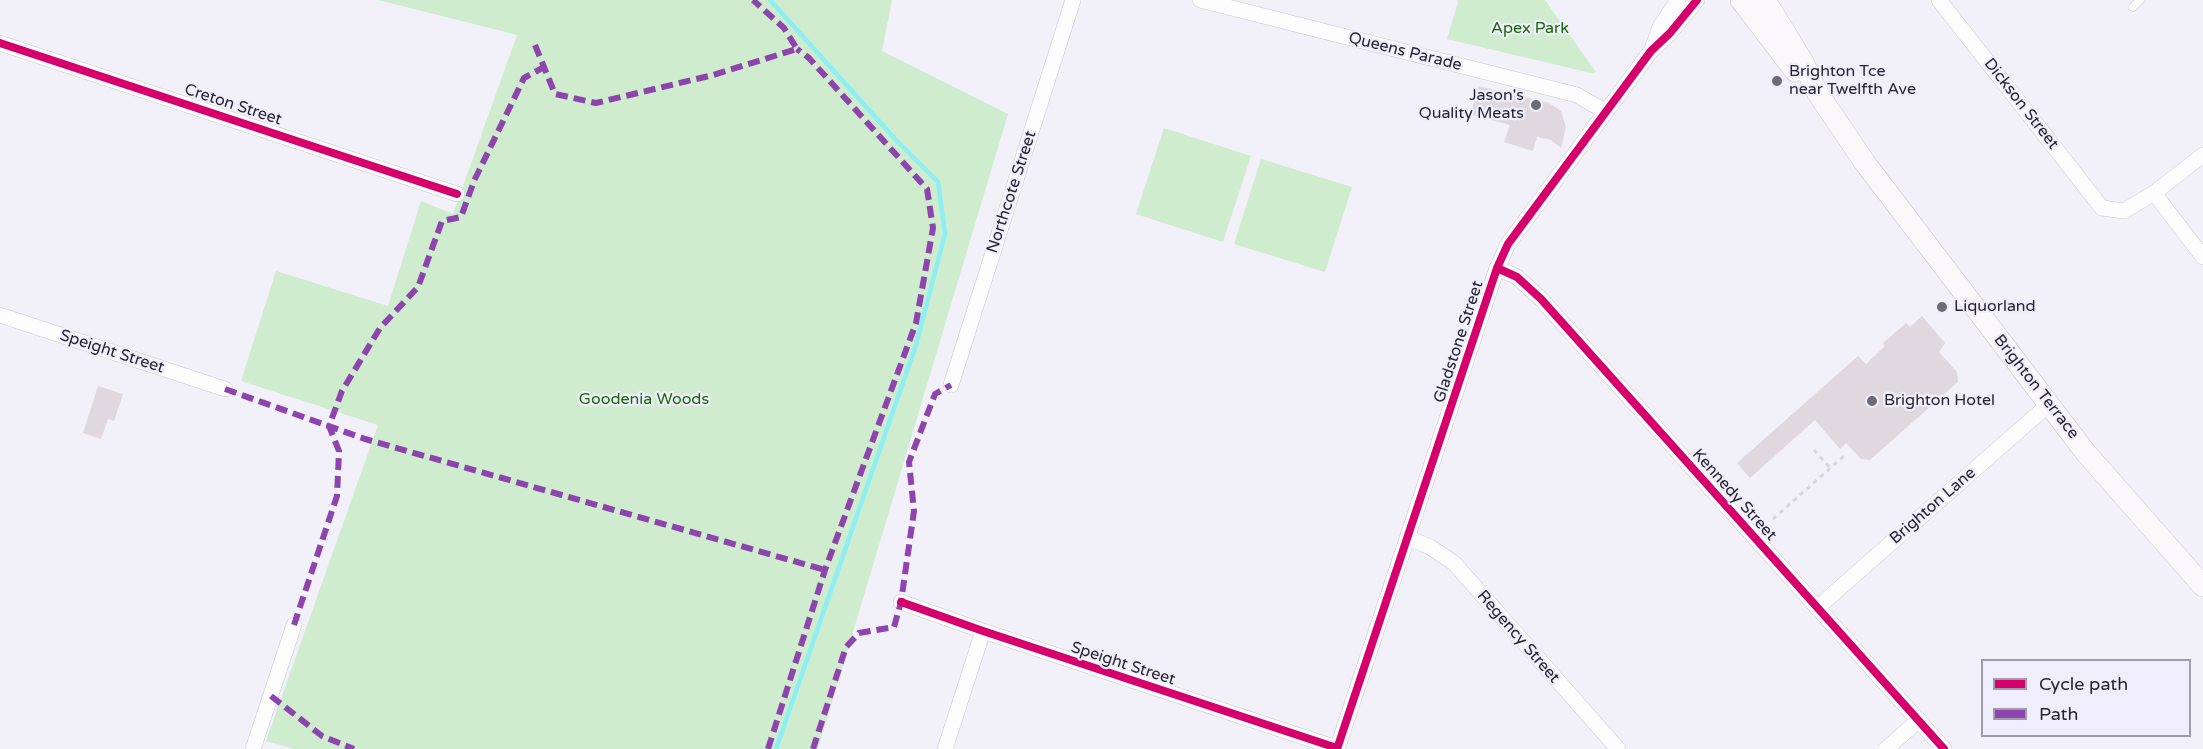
<!DOCTYPE html>
<style>
body{margin:0}
#map{position:relative;width:2203px;height:749px;overflow:hidden;background:#f2f0f8;font-family:"Varela Round",sans-serif}
canvas{display:block}
.legend{position:absolute;left:1981px;top:659px;width:210px;height:78px;box-sizing:border-box;background:#f0edfc;border:2px solid #9f9da9;margin:0;padding:8px 10px;list-style:none;font-size:18px;color:#26242d}
.legend li{display:flex;align-items:center;gap:12px;height:30px}
.legend b{width:30px;border:2px solid #9f9da9}
</style>
<div id="map">
<canvas width="2203" height="749"></canvas>
<ul class="legend">
<li><b style="height:8px;background:#d6006c"></b>Cycle path</li>
<li><b style="height:8px;background:#8e44ad"></b>Path</li>
</ul>
</div>
<script>
const ctx = document.querySelector('canvas').getContext('2d');
ctx.lineJoin = 'round';
function fillPath(path, color) {
  ctx.fillStyle = color;
  ctx.fill(path, 'evenodd');
}
function shape(rows) {
  const path = new Path2D();
  for (const r of rows) {
    path.moveTo(r[0], r[1]);
    for (let i = 2; i < r.length; i += 2) path.lineTo(r[i], r[i + 1]);
  }
  return path;
}
function strokePath(path, color, width, dash) {
  ctx.strokeStyle = color;
  ctx.lineWidth = width;
  ctx.lineCap = dash ? 'butt' : 'round';
  ctx.setLineDash(dash || []);
  ctx.stroke(path);
}
function write(font, color, halo, rows, align = 'center') {
  ctx.font = font + ' "Varela Round",sans-serif';
  ctx.lineWidth = 4.5;
  ctx.setLineDash([]);
  ctx.textBaseline = 'middle';
  ctx.strokeStyle = halo;
  ctx.fillStyle = color;
  for (const [text, x, y, turn = 0] of rows) {
    ctx.save();
    ctx.translate(x, y);
    ctx.rotate((+turn || 0) * Math.PI / 180);
    ctx.textAlign = isNaN(turn) ? turn : align;
    if (halo) ctx.strokeText(text, 0, 0);
    ctx.fillText(text, 0, 0);
    ctx.restore();
  }
}
fillPath(shape([
 [378,0,892,0,882,51,1008,114,818,749,294,749,266,741,378,425,241,381,276,271,388,306,421,201,453,214,517,35],
 [1457,0,1545,0,1596,72,1591,73,1447,39,1458,2],
 [1164,128,1251,156,1223,242,1136,214],
 [1261,159,1352,187,1325,272,1234,244]
]), '#cfecce');
strokePath(shape([
 [770,0,897,141,938,182,945,234,916,345,776,749]
]), '#8ceff4', 4.5);
fillPath(shape([
 [1478,86,1549,103,1561,111,1566,127,1561,148,1551,140,1537,137,1533,151,1504,142,1510,125,1471,115],
 [1922,316,1945,343,1939,352,1957,372,1958,382,1870,460,1861,459,1846,443,1840,449,1815,420,1750,478,1737,463,1858,356,1866,364,1885,346,1883,343,1906,323,1910,327],
 [98,386,123,394,114,421,108,419,101,439,83,433]
]), '#dfd9df');
const service = shape([
 [2133,7,2140,0]
]);
const minor = shape([
 [1200,0,1577,95,1606,112],
 [1939,0,2102,208,2124,211,2154,193,2203,155],
 [0,43,457,194],
 [1653,46,1660,27,1678,0],
 [2154,193,2203,257],
 [1497,268,1517,277,1541,299,1944,749],
 [0,315,225,389],
 [951,385,1073,0],
 [1409,538,1430,547,1454,563,1618,749],
 [901,602,983,631,1337,748],
 [1817,608,2048,405],
 [253,749,294,625],
 [945,749,983,631],
 [1337,749,1497,268,1508,244,1651,51,1670,33,1697,0],
 [1886,749,1919,720]
]);
const secondary = shape([
 [1741,0,1795,71],
 [1765,0,1803,62,1817,92,1865,163,2086,453,2203,586]
]);
strokePath(service, '#c9c7d0', 9);
strokePath(minor, '#c9c7d0', 16);
strokePath(secondary, '#c9c7d0', 22);
strokePath(shape([
 [1814,450,1830,468],
 [1773,519,1844,456]
]), '#d8d6d9', 3, [4.5, 4.5]);
strokePath(service, '#fdfdfe', 8);
strokePath(minor, '#fdfdfe', 15);
strokePath(secondary, '#fbf8fb', 21);
strokePath(shape([
 [535,45,555,94,596,103,713,75,797,49,784,28,753,0],
 [225,389,365,439,825,570],
 [294,625,337,496,339,451,329,426,342,391,380,328,418,287,442,221,461,217,474,181,524,78,544,67],
 [271,696,322,736,354,749],
 [768,749,825,570,916,323,933,228,927,189,809,58,797,49],
 [813,749,846,647,859,633,894,627,901,602,914,511,909,462,935,394,951,385]
]), '#8e44ad', 6, [12, 6]);
strokePath(shape([
 [0,43,457,194],
 [1497,268,1517,277,1541,299,1944,749],
 [901,602,983,631,1337,748],
 [1337,749,1497,268,1508,244,1651,51,1670,33,1697,0]
]), '#d6006c', 8);
for (const [x, y, r, color] of [
 [1777,81,6,"#6d6b74"],
 [1536,105,6,"#6d6b74"],
 [1942,307,6,"#6d6b74"],
 [1872,401,6,"#6d6b74"]
]) {
  const dot = new Path2D();
  dot.arc(x, y, r, 0, 2 * Math.PI);
  ctx.fillStyle = color;
  ctx.fill(dot);
  strokePath(dot, '#f0edfc', 2);
}
write('16px', '#126a01', '#f0edfc', [
 ["Apex Park",1530,29],
 ["Goodenia Woods",644,400]
]);
write('16px', '#26242d', '#f0edfc', [
 ["Queens Parade",1405,52,14],
 ["Dickson Street",2021,104,52],
 ["Creton Street",233,105,18],
 ["Northcote Street",1012,192,-72],
 ["Gladstone Street",1459,342,-72],
 ["Speight Street",112,352,18],
 ["Brighton Terrace",2036,387,52],
 ["Kennedy Street",1734,495,48],
 ["Brighton Lane",1933,506,-41],
 ["Regency Street",1518,637,49],
 ["Speight Street",1123,664,18]
]);
write('16px', '#26242d', '#f0edfc', [
 ["Brighton Tce",1789,72],
 ["near Twelfth Ave",1789,90],
 ["Jason's",1524,96,"right"],
 ["Quality Meats",1524,114,"right"],
 ["Liquorland",1954,307],
 ["Brighton Hotel",1884,401]
], 'left');
</script>
